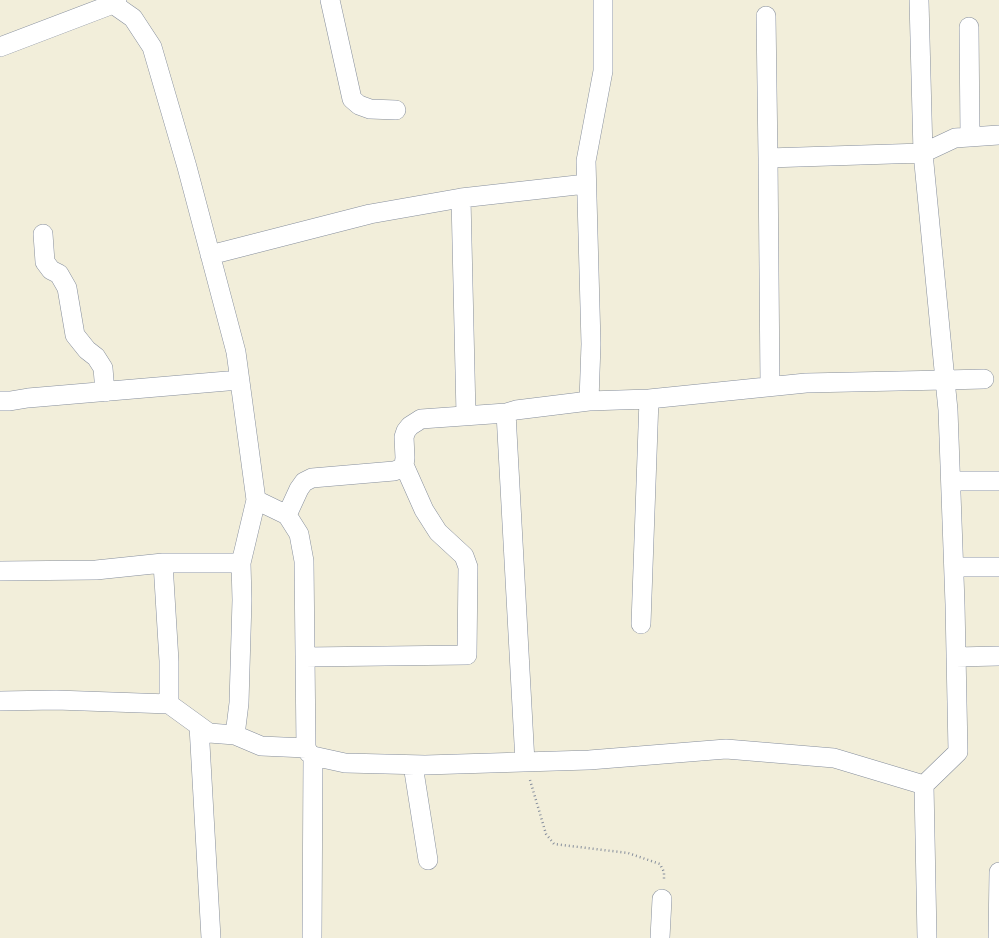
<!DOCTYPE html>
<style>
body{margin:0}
canvas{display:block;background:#f2eeda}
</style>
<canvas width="999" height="938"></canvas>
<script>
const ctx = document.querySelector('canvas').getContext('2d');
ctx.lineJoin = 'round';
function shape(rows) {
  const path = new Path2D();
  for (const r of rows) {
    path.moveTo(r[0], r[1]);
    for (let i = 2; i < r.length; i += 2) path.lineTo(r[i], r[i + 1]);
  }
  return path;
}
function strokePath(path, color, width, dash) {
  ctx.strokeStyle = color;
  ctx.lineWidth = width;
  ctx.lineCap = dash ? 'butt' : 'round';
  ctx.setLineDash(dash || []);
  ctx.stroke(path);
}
const minor = shape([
 [117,0,113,4,133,18,152,47,187,167,236,352,256,500,287,515,299,534,304,561,306,748,309,753,313,756,345,763,425,765,589,760,726,749,834,758,924,785],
 [330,0,352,99,359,105,370,109,396,110],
 [766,16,768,158,770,386],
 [969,27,970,137],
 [0,47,113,4,112,0],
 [768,158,923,153,919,0],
 [43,234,45,262,51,270,59,274,67,288,75,335,87,350,96,357,103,368,105,392],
 [210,255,370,214,461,198],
 [0,401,10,401,28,398,239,380],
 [589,401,591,344,586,161,603,71,603,0],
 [506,413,525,762],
 [466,415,461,198,586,184],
 [951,481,999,481],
 [287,515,299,489,304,482,312,478,394,471,400,469,404,465,405,458,404,437,406,431,410,426,421,419,506,413,516,410,589,401,649,399,806,383,945,380,923,153,955,138,999,135],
 [163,563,169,661,169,704],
 [954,567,999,567],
 [0,571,96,570,163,563,241,563],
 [641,624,649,399],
 [305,657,467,655,468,567,464,556,438,532,424,510,404,465],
 [956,657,999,656],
 [0,701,56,700,169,704,209,733,235,735,261,746,306,748],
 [199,726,211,938],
 [235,735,239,703,242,600,241,563,256,500],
 [413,765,428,860],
 [312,938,313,756],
 [660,938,662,899],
 [927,938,924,785,958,752,955,604,948,410,945,380,984,379],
 [998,938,999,872]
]);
strokePath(minor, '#868e9c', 20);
strokePath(shape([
 [530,780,546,834,554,844,628,853,660,864,664,872,664,881]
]), '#868e9c', 2.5, [1, 3]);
strokePath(minor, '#fff', 19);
</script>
